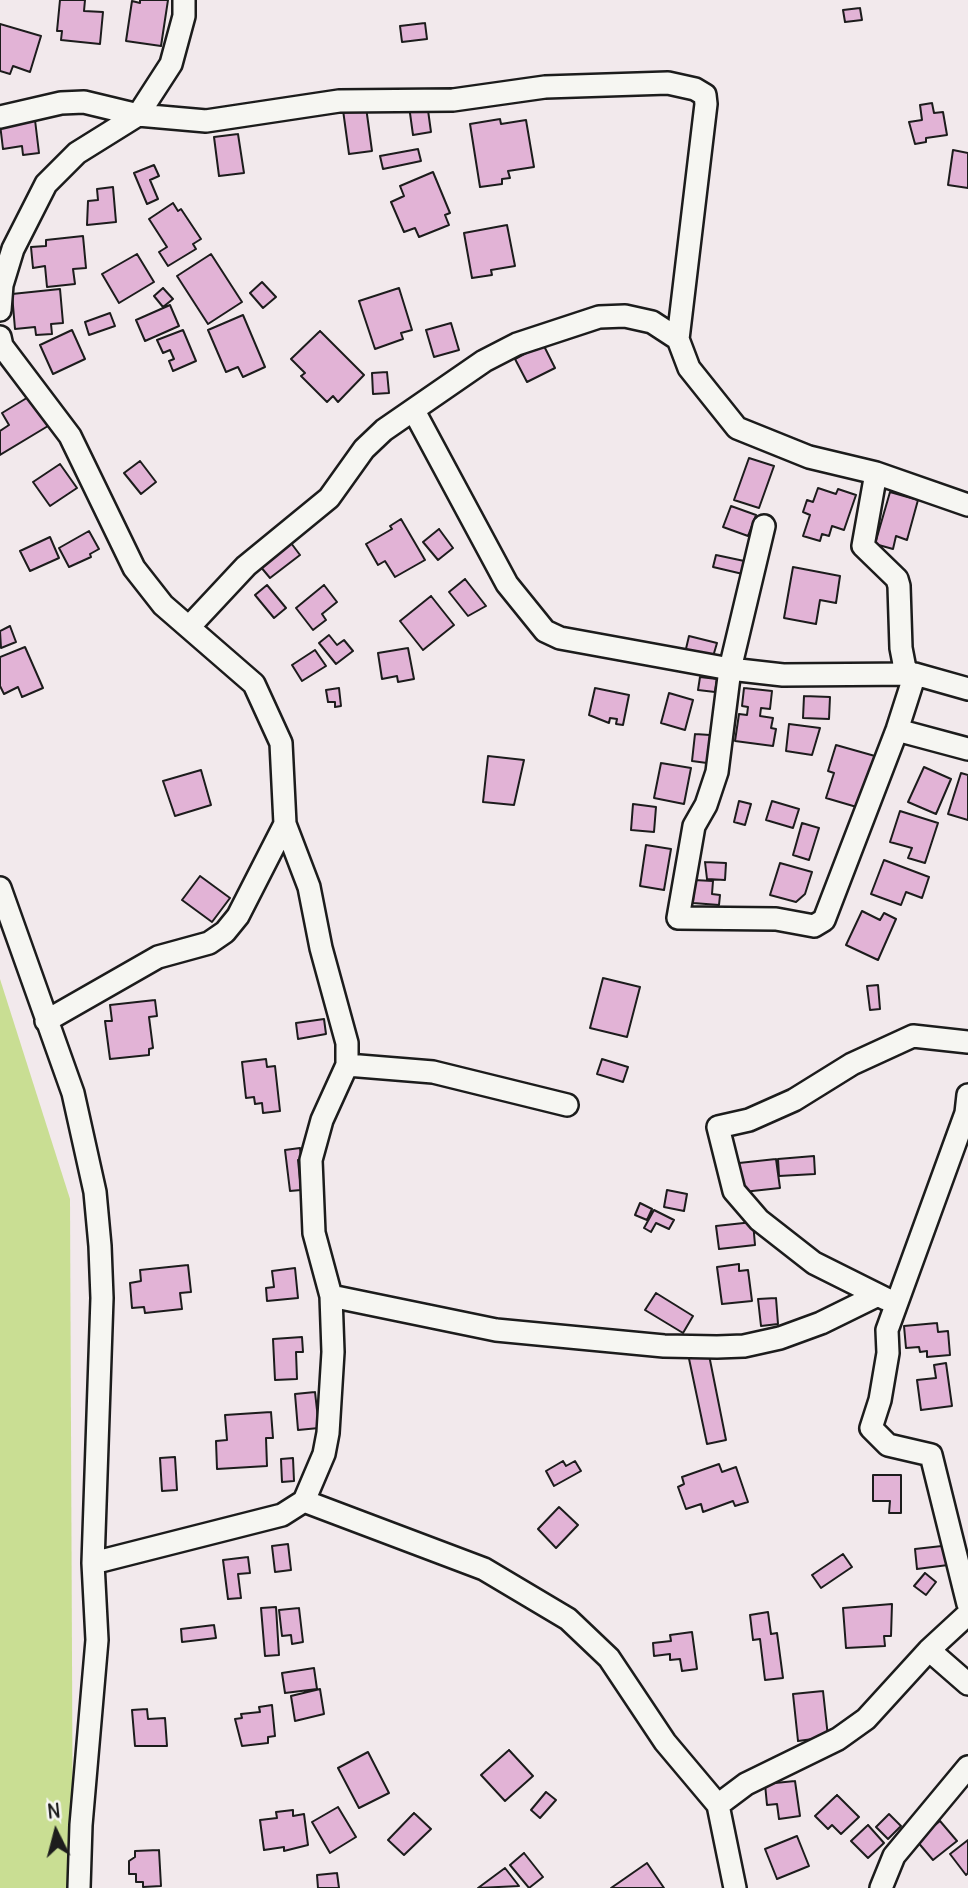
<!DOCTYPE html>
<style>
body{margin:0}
#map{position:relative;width:968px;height:1888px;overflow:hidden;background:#f2e9ec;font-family:Delius,sans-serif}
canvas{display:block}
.north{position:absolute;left:21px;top:1797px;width:70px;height:70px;-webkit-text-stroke:5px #f6f6f2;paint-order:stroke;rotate:354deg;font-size:19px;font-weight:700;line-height:28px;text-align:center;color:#1c1c1c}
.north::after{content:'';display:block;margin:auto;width:24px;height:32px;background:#1c1c1c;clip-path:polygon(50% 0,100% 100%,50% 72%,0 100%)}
</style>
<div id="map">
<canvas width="968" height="1888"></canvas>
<div class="north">N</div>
</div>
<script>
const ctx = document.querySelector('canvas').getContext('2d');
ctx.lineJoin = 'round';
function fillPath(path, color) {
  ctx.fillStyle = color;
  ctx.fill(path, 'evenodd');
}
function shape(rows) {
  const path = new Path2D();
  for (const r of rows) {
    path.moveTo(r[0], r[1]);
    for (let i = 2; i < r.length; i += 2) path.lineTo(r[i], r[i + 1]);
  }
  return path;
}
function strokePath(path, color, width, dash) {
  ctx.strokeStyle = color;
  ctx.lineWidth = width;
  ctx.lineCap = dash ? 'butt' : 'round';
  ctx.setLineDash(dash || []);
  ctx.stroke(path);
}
fillPath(shape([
 [0,979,70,1199,73,1888,0,1888]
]), '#c9de93');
const building = shape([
 [60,0,85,0,84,11,103,12,100,44,61,40,62,31,57,31,60,0],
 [140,0,168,0,161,46,126,41,132,1,140,3,140,0],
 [860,8,862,20,845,22,843,10,860,8],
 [425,23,427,39,402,42,400,26,425,23],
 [0,24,41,36,30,72,13,66,10,74,0,71,0,24],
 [427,103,431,132,413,135,409,106,427,103],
 [932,103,934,113,943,112,947,135,926,138,926,142,915,144,909,122,922,120,920,105,932,103],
 [366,107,372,151,349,154,343,110,366,107],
 [500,119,501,124,526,120,534,167,508,171,510,178,502,179,502,184,480,187,470,124,500,119],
 [35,120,39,153,23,155,22,146,3,149,0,124,35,120],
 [238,134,244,173,219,176,214,137,238,134],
 [418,149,421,161,383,169,380,156,418,149],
 [953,150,968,153,968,188,948,185,953,150],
 [154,165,159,176,150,180,158,199,147,204,134,173,154,165],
 [433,172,450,213,445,215,449,225,419,237,415,228,404,232,391,202,404,196,400,186,433,172],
 [113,187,116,222,87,225,88,201,98,200,97,189,113,187],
 [173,203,178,211,181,209,201,239,193,244,196,249,168,266,159,252,167,247,149,219,173,203],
 [507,225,515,266,491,270,492,275,472,278,464,233,507,225],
 [83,236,86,268,73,269,75,284,47,287,45,266,33,268,31,247,46,246,46,240,83,236],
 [137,254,154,282,119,303,102,274,137,254],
 [211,254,242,302,208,324,177,276,211,254],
 [262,282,276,297,263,308,250,293,262,282],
 [163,288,173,299,163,307,154,296,163,288],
 [399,288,412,330,401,333,403,339,375,349,359,301,399,288],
 [60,289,63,323,51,324,52,334,36,335,35,327,15,329,12,294,60,289],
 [170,305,179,326,145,341,136,320,170,305],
 [110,313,115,326,89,335,85,322,110,313],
 [243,315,265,367,243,377,238,367,226,372,208,330,243,315],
 [451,323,459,350,434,357,426,330,451,323],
 [72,330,85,359,53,374,40,345,72,330],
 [183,330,196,361,173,371,169,361,174,359,170,350,163,353,157,340,183,330],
 [320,331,364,375,338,402,333,396,327,402,301,376,305,373,291,359,320,331],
 [543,344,555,368,527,382,515,359,543,344],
 [387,372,389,393,373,394,372,373,387,372],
 [30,396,48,426,0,455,0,431,9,425,2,413,30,396],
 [749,458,774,466,759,508,734,500,749,458],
 [140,461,156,482,141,494,124,473,140,461],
 [60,464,77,488,50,506,33,482,60,464],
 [818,488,836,494,838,489,856,495,844,530,832,526,829,536,822,534,820,541,803,536,810,515,803,512,807,500,813,502,818,488],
 [890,492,918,500,907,540,896,536,893,549,875,544,890,492],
 [731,506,756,515,748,536,723,527,731,506],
 [401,519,425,560,395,577,385,561,378,565,366,544,392,529,390,526,401,519],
 [439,529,453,548,438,560,423,542,439,529],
 [89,531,99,549,90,554,91,557,69,567,59,548,89,531],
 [50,537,59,558,30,571,20,551,50,537],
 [291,543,300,555,270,578,260,566,291,543],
 [716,555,749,562,747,575,713,567,716,555],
 [793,567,840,576,836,603,820,600,816,624,784,618,793,567],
 [465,579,486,606,468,616,449,592,465,579],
 [267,585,286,608,274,618,255,595,267,585],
 [324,585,337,602,322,614,326,620,313,630,296,608,324,585],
 [431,596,454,625,423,650,400,621,431,596],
 [10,626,16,642,1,648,0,631,10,626],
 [329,635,337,645,344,640,353,651,336,664,319,643,329,635],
 [689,636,717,643,712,660,685,653,689,636],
 [25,647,43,688,22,697,18,687,4,694,0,686,0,657,25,647],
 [408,648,414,679,398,682,397,676,382,679,378,653,408,648],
 [315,650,326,666,302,681,292,665,315,650],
 [700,677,717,679,715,692,698,690,700,677],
 [339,688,341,706,335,707,335,702,328,702,326,690,339,688],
 [595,688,629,695,623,725,616,724,617,719,610,718,609,723,589,715,595,688],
 [744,688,772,691,770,709,761,708,760,716,773,718,771,728,776,729,773,746,735,741,739,714,747,715,748,707,742,706,744,688],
 [669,693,693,700,685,730,661,723,669,693],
 [804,696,830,697,829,719,803,718,804,696],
 [789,724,820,728,812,755,786,751,789,724],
 [695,734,710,735,707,763,692,761,695,734],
 [836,745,882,758,860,808,826,798,834,773,828,771,836,745],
 [488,756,524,760,514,805,483,802,488,756],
 [661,763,691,768,684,804,654,798,661,763],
 [924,767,951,779,936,814,908,802,924,767],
 [201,770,211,805,175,816,163,781,201,770],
 [961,773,968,775,968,820,948,814,961,773],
 [739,801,751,804,745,825,734,822,739,801],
 [772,801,799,809,793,828,766,820,772,801],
 [633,804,656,807,654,832,631,830,633,804],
 [900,811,938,823,925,863,908,858,912,848,890,842,900,811],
 [802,823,819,828,809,860,793,855,802,823],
 [646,845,671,849,664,890,640,886,646,845],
 [884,860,929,877,922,898,906,892,901,905,871,894,884,860],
 [705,862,726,863,725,880,707,879,705,862],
 [780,863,812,872,805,894,796,902,770,895,780,863],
 [200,876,230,898,212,922,182,900,200,876],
 [694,880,713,881,712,894,720,895,719,905,693,903,694,880],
 [862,911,880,920,884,913,896,919,878,960,846,945,862,911],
 [603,978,640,987,627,1037,590,1028,603,978],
 [878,985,880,1009,870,1010,867,986,878,985],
 [155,1000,157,1016,149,1017,153,1048,149,1049,149,1055,110,1059,105,1021,112,1021,110,1005,155,1000],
 [324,1019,326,1034,298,1039,296,1023,324,1019],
 [266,1059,267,1067,275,1066,280,1111,263,1113,262,1103,255,1104,254,1097,246,1098,242,1062,266,1059],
 [602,1059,628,1067,623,1082,597,1074,602,1059],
 [300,1148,301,1159,298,1160,301,1190,290,1191,285,1150,300,1148],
 [814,1156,815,1174,779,1176,778,1159,814,1156],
 [776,1159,780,1188,743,1192,739,1163,776,1159],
 [667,1190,687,1194,684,1211,664,1207,667,1190],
 [640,1203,652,1209,647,1220,635,1215,640,1203],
 [654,1210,674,1220,669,1229,656,1223,651,1232,644,1228,654,1210],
 [753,1222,755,1245,719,1249,716,1226,753,1222],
 [739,1264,739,1271,748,1270,752,1301,722,1304,717,1267,739,1264],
 [188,1265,191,1292,180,1293,182,1309,145,1313,144,1307,132,1308,130,1283,141,1281,140,1270,188,1265],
 [295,1268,298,1298,267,1301,266,1288,274,1287,272,1271,295,1268],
 [656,1293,693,1316,683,1333,645,1310,656,1293],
 [776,1298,778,1324,761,1326,758,1299,776,1298],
 [937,1323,938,1332,948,1331,950,1355,927,1357,927,1351,920,1352,919,1347,906,1348,904,1326,937,1323],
 [302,1337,303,1352,296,1352,297,1379,275,1380,273,1339,302,1337],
 [708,1350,726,1440,707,1444,688,1354,708,1350],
 [946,1363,952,1406,921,1410,917,1380,936,1378,934,1365,946,1363],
 [315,1392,319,1428,298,1430,295,1394,315,1392],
 [271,1412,273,1438,266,1438,267,1466,217,1469,216,1441,227,1440,225,1415,271,1412],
 [175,1457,177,1490,162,1491,160,1458,175,1457],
 [293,1458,294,1481,282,1482,281,1459,293,1458],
 [563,1461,566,1466,575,1461,581,1471,554,1486,546,1471,563,1461],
 [719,1464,722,1472,736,1467,748,1502,735,1506,733,1501,703,1512,701,1504,686,1509,678,1487,684,1484,682,1477,719,1464],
 [873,1475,901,1475,901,1513,889,1513,890,1501,873,1501,873,1475],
 [559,1507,578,1525,556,1548,538,1529,559,1507],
 [288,1544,291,1570,275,1572,272,1546,288,1544],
 [951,1545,948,1565,917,1569,915,1549,951,1545],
 [843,1554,852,1567,821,1588,812,1575,843,1554],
 [248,1557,250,1573,238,1574,241,1598,228,1599,223,1560,248,1557],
 [925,1573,936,1582,926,1595,914,1586,925,1573],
 [892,1604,891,1636,884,1636,885,1646,846,1648,843,1608,892,1604],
 [276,1607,279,1655,265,1656,261,1608,276,1607],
 [299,1608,303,1642,292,1644,291,1635,282,1636,279,1610,299,1608],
 [768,1612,771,1634,777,1633,783,1678,765,1680,760,1639,753,1640,750,1615,768,1612],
 [214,1625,216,1638,182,1642,181,1629,214,1625],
 [692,1632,697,1669,682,1671,680,1659,670,1660,670,1654,654,1656,653,1643,671,1641,670,1635,692,1632],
 [314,1668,317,1689,285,1693,282,1673,314,1668],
 [320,1689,324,1714,295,1721,291,1696,320,1689],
 [823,1691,828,1737,798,1741,793,1694,823,1691],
 [272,1705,275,1736,268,1737,268,1743,242,1746,235,1719,242,1718,241,1714,260,1712,259,1707,272,1705],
 [147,1709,148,1719,165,1718,167,1746,135,1746,132,1710,147,1709],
 [509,1750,533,1776,505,1801,481,1775,509,1750],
 [368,1752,389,1793,359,1808,338,1768,368,1752],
 [795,1781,800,1816,779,1819,777,1804,767,1805,765,1784,795,1781],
 [546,1792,556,1800,540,1818,531,1810,546,1792],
 [837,1795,859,1817,841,1834,832,1825,828,1829,815,1816,837,1795],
 [338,1807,356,1837,330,1853,312,1822,338,1807],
 [293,1810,293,1816,304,1814,308,1845,284,1851,284,1847,264,1850,260,1820,277,1818,276,1812,293,1810],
 [414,1813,431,1829,404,1855,388,1840,414,1813],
 [889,1814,901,1826,888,1839,876,1827,889,1814],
 [940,1821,957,1841,933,1860,916,1840,940,1821],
 [868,1825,884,1843,868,1858,851,1841,868,1825],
 [797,1836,809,1866,777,1879,765,1849,797,1836],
 [968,1840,968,1873,966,1875,950,1854,968,1840],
 [159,1850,161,1886,143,1887,143,1882,136,1882,136,1874,129,1874,129,1861,135,1857,135,1851,159,1850],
 [524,1853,543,1877,529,1888,510,1865,524,1853],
 [647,1863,664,1888,611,1888,647,1863],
 [505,1868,519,1886,478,1888,505,1868],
 [337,1873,339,1888,318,1888,317,1875,337,1873]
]);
fillPath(building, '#e2b3d6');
strokePath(building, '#1c1c1c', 2);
const minor = shape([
 [0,117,61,103,84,102,138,115,206,121,339,101,453,100,545,87,668,83,695,89,705,95,706,104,678,339],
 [0,310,2,285,13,249,46,184,77,153,138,115,171,64,184,16,184,0],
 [0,337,2,346,70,436,134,568,163,605,254,684,281,743,285,824,309,887,321,948,347,1043,347,1065,322,1120,311,1160,314,1233,331,1296,333,1352,328,1433,324,1454,304,1501,282,1515,93,1563],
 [414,411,507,584,545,631,560,638,730,669,783,675,915,674,968,689],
 [876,473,863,546,897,579,899,586,901,648,906,674],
 [764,526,730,669,717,772,706,805,694,826,678,918,776,919,814,926,824,920,897,730,915,674],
 [189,627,246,566,329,498,364,449,384,430,484,361,517,344,599,317,625,316,652,322,678,339,689,368,737,428,809,457,876,473,968,505],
 [897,730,968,749],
 [0,888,73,1093,95,1192,100,1246,102,1298,93,1563,97,1640,81,1825,79,1888],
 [46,1021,158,957,209,943,225,932,238,916,285,824],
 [347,1065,433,1072,567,1105],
 [968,1095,966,1113,887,1330,888,1353,880,1400,871,1428,888,1445,931,1455,968,1604],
 [331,1296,496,1330,664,1346,717,1347,744,1346,780,1338,821,1323,878,1295],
 [886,1299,814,1263,759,1220,734,1191,718,1127,749,1120,794,1100,852,1064,913,1036,968,1042],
 [304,1501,484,1569,568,1619,609,1658,665,1742,718,1805,735,1888],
 [929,1650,968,1684],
 [718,1805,746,1784,838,1739,866,1719,929,1650,968,1614],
 [881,1888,894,1856,968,1767]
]);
strokePath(minor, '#1c1c1c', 26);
strokePath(minor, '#f6f6f2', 21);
</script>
